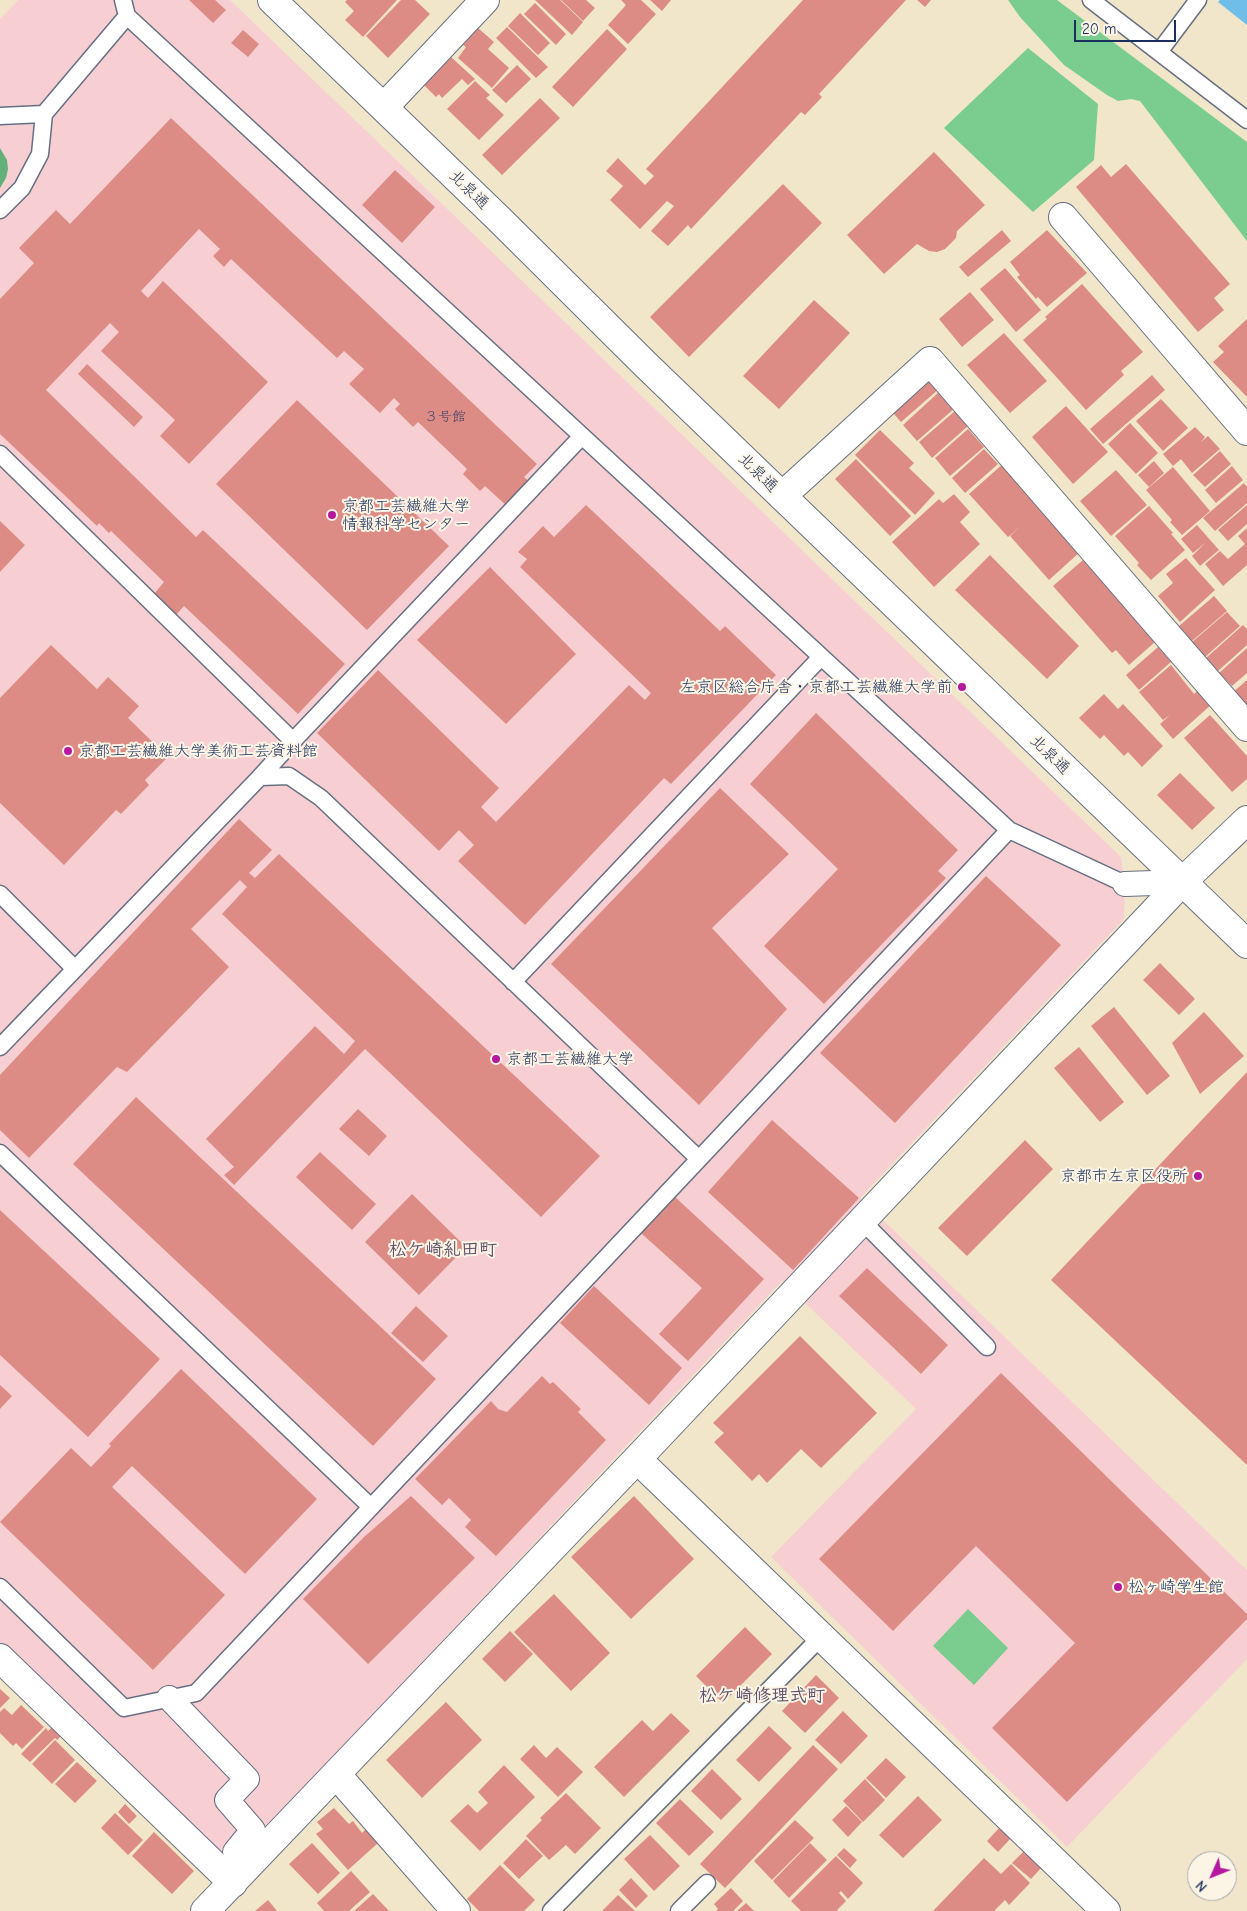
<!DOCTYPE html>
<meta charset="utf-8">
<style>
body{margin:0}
#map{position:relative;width:1247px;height:1911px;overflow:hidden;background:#f1e6c9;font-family:"Comic Neue",sans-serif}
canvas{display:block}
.north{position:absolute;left:1187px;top:1851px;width:50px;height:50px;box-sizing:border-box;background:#fcf5e5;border:1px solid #a2a6af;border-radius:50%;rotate:226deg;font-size:14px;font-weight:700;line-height:20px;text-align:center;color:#1b2f5e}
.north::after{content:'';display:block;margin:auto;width:18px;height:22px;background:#b5179e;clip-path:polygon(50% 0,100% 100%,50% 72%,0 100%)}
.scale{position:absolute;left:1074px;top:20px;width:102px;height:22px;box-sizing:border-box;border:2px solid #1b2f5e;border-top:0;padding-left:6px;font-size:15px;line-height:18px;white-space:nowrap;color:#1b2f5e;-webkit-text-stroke:4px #fcf5e5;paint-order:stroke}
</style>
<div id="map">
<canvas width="1247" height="1911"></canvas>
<div class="north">N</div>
<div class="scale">20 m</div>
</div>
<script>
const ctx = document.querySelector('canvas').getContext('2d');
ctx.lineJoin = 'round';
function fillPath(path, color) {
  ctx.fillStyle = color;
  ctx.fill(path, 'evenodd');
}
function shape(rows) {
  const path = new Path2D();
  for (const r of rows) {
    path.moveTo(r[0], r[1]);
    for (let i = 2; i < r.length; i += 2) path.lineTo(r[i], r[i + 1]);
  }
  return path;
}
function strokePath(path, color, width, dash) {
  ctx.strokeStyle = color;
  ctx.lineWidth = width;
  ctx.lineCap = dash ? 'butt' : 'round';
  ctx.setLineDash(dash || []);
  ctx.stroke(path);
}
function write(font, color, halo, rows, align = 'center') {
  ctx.font = font + ' "Comic Neue","Klee One",sans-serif';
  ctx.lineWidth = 4;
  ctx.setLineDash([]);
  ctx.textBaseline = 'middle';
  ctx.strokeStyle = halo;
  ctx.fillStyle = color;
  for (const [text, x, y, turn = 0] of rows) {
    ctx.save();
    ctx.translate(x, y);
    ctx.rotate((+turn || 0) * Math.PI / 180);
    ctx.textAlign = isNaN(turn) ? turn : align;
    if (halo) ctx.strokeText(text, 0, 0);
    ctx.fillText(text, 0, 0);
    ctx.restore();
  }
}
fillPath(shape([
 [18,0,230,0,1121,857,1125,884,1124,919,860,1198,1247,1570,1247,1659,1067,1847,771,1557,916,1409,782,1281,238,1857,211,1849,0,1644,0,19]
]), '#f7cfd3');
fillPath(shape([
 [1008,0,1057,0,1247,142,1247,241,1140,101,1131,99,1118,101,1107,95,1064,65,1020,17],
 [1028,48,1098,104,1094,160,1033,212,944,128],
 [968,1609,1008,1648,974,1685,933,1646]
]), '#7acd8f');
fillPath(shape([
 [0,148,7,160,8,169,6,178,0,188]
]), '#63b07a');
fillPath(shape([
 [1220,0,1247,0,1247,25,1218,2]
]), '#6fbee9');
fillPath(shape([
 [189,0,215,0,226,10,213,23],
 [347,0,397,0,363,37,345,20,354,11,345,2],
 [401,0,415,0,430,14,388,58,366,36],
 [535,0,560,0,583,22,572,35],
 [561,0,586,0,595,8,583,21],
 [621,0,641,0,656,14,628,44,608,25,626,5],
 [650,0,671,0,662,11],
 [803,0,906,0,819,94,822,97,805,115,801,112,691,229,688,225,668,246,651,231,674,206,667,201,640,229,610,200,623,186,606,171,618,158,645,185,654,176,646,169],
 [917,0,931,0,925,7],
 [535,3,566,34,556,45,524,14],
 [520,13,550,43,538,55,508,26],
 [507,27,548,67,536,78,496,38],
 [478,28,494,42,488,49,509,68,492,88,458,58,466,47,463,45],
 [607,29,627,49,573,107,552,87],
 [243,30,259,44,248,57,231,43],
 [451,57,475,79,468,85,462,79,442,98,439,94,436,97,423,84],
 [517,65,531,79,506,103,492,90],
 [475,81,490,95,486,98,504,115,479,140,447,109],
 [540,98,560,118,502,175,482,155],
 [171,118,537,464,524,477,532,484,509,508,485,486,480,491,463,474,467,469,418,422,413,427,395,409,400,404,394,398,380,413,349,384,364,369,344,351,337,358,231,259,224,267,213,256,220,249,199,229,141,291,148,298,163,281,268,382,189,464,160,436,175,420,101,351,119,332,110,323,46,390,196,537,203,530,345,664,298,714,184,606,176,615,154,594,164,582,111,531,109,533,99,523,97,526,0,434,0,299,34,263,19,248,56,210,70,224],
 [934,152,985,205,957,231,956,238,945,249,937,252,929,251,917,244,884,274,847,235],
 [1126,164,1230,284,1214,298,1224,310,1198,332,1076,187,1101,165,1111,177],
 [395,170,435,207,402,243,362,205],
 [783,184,822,223,689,357,650,317],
 [1002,230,1011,241,968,277,959,267],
 [1047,230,1087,273,1047,307,1038,297,1036,299,1017,277,1020,275,1010,262],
 [1005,268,1041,310,1016,332,980,289],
 [1082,284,1143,352,1121,371,1124,375,1086,410,1023,340,1047,319,1045,317],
 [970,292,994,320,962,347,939,319],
 [814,300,850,333,779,409,743,376],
 [1247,319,1247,397,1213,362,1224,352,1218,346],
 [1004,333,1047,381,1010,413,967,365],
 [87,364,143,417,134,427,78,374],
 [925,374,939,389,901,422,888,407],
 [1152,375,1165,390,1103,444,1090,429],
 [940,391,955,408,917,441,903,425],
 [1161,399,1188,428,1163,451,1136,421],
 [297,400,449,546,367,630,216,484],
 [1066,406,1108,452,1073,484,1032,437],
 [955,411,968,426,932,458,919,442],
 [1130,423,1158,453,1136,474,1108,444],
 [1195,427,1205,437,1201,442,1208,436,1220,449,1192,473,1181,459,1173,466,1163,454],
 [968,429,984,447,950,476,935,458],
 [880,430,914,463,909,468,935,493,915,515,855,455],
 [984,449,998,464,965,493,952,478],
 [1220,451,1231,464,1205,487,1193,475],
 [856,459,911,516,890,536,835,479],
 [1154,461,1164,473,1149,487,1138,475],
 [1004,463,1081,551,1049,580,1010,536,1021,526,1008,537,969,494],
 [1232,466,1243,480,1216,503,1205,490],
 [1173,467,1210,511,1182,535,1170,522,1172,520,1146,490],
 [1116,470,1147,505,1111,536,1080,501],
 [1244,483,1247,487,1247,503,1215,531,1203,518],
 [954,494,970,512,960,522,980,544,934,587,892,542,939,499,943,503],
 [586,505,720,631,725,626,776,675,671,784,664,778,525,925,458,861,474,845,459,830,439,851,317,733,378,670,499,788,481,807,496,822,629,685,645,700,651,693,520,567,527,559,518,552,543,526,554,537],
 [1247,505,1247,524,1228,541,1218,530],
 [1149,506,1173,533,1171,534,1185,550,1151,580,1137,565,1139,563,1115,536],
 [0,521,25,545,0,572],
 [1197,525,1219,550,1200,566,1192,556,1205,543,1193,553,1181,539],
 [1247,528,1247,565,1223,586,1205,564,1220,551,1228,559,1245,544,1238,536],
 [990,555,1079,646,1047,679,955,590],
 [1186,558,1215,590,1180,622,1158,596,1173,583,1166,574],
 [1083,560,1155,642,1129,665,1116,650,1112,653,1053,586],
 [490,567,576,654,506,724,417,640],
 [1214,596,1227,611,1192,641,1179,626],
 [1227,612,1240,626,1205,657,1192,642],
 [1243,625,1247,629,1247,645,1218,671,1206,658],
 [51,645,97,689,108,677,139,706,128,718,168,757,145,780,149,785,121,814,116,810,64,865,0,803,0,698],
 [1158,647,1171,662,1139,690,1126,675],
 [1247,648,1247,673,1232,686,1219,673],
 [1171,665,1194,694,1200,689,1213,703,1173,739,1160,724,1170,715,1163,720,1139,692],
 [1247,680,1247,709,1232,693],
 [1104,694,1118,709,1123,704,1163,746,1142,767,1128,752,1124,756,1104,735,1100,739,1079,718],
 [816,713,958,850,938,871,946,878,824,1004,764,946,838,869,750,784],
 [1210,715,1247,756,1247,779,1232,792,1184,738],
 [1180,773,1215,808,1192,830,1157,795],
 [720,788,789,854,712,928,787,1009,699,1105,551,964],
 [239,819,272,850,249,873,255,878,279,854,600,1156,541,1217,365,1049,234,1185,224,1175,234,1167,206,1139,315,1026,344,1054,355,1041,222,914,247,887,240,880,191,929,229,967,127,1072,117,1067,29,1158,0,1130,0,1075],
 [986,876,1061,945,895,1123,820,1053],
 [1160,963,1195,999,1179,1015,1143,980],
 [1114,1007,1170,1076,1147,1095,1091,1026],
 [1204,1012,1244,1056,1200,1094,1172,1043],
 [1079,1047,1124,1102,1100,1122,1054,1068],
 [1247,1072,1247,1465,1051,1280],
 [136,1097,436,1379,373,1446,73,1164],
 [358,1109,387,1136,369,1156,339,1129],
 [772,1120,859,1198,793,1270,708,1192],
 [1025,1140,1053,1169,967,1256,938,1228],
 [320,1152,376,1204,352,1230,296,1177],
 [412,1194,466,1247,419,1295,365,1242],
 [675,1197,764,1279,688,1361,659,1334,702,1288,641,1233],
 [0,1210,160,1359,88,1437,0,1355],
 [867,1268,948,1345,921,1374,839,1296],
 [594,1286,682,1368,649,1405,560,1323],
 [416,1306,448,1336,423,1362,391,1333],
 [800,1336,877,1413,821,1468,801,1449,767,1483,759,1474,752,1481,714,1442,724,1433,713,1423],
 [181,1369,317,1499,245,1574,132,1466,112,1487,225,1595,153,1670,0,1522,71,1448,91,1467,111,1446,109,1444],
 [1001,1373,1247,1614,1247,1619,1067,1802,992,1728,1075,1643,976,1546,893,1631,819,1559],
 [542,1376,550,1384,553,1382,581,1409,578,1412,606,1440,496,1556,465,1527,471,1520,449,1498,442,1505,415,1479,491,1401,498,1409,507,1412],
 [0,1385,12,1396,0,1409],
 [411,1496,475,1558,368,1664,303,1599,364,1537],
 [634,1496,694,1559,631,1619,571,1557],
 [554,1594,610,1653,571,1691,514,1632],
 [745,1627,772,1654,723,1703,696,1676],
 [510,1631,533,1654,505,1682,482,1659],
 [816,1675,839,1698,805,1733,782,1711],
 [0,1689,10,1698,0,1708],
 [446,1702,482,1740,422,1798,386,1760],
 [21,1705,44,1727,22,1749,16,1743,13,1746,0,1733,0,1712,4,1708,12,1715],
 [843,1711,868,1736,841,1764,815,1740],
 [671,1713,690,1731,624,1797,594,1767,642,1720,653,1731],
 [769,1726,792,1748,759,1782,736,1760],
 [52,1727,62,1735,57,1740,55,1738,30,1762,21,1754,46,1728,48,1731],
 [55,1740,75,1760,52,1784,32,1764],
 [534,1745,546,1758,557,1747,583,1772,558,1797,520,1759],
 [813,1745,838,1769,725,1888,700,1864],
 [886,1758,906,1777,886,1798,866,1778],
 [77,1762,97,1781,75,1803,55,1784],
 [504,1765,535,1797,480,1851,450,1821,468,1804,477,1813,488,1803,478,1792],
 [712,1769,742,1799,721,1820,691,1791],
 [865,1779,885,1800,863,1822,843,1801],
 [566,1793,601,1828,575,1854,566,1845,549,1860,526,1836,542,1820,540,1818],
 [918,1796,942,1820,903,1858,879,1835],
 [680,1799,714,1832,689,1856,656,1823],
 [125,1804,137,1816,129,1824,118,1812],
 [846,1806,862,1822,848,1837,832,1820],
 [334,1808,349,1824,353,1821,362,1833,366,1829,378,1843,348,1870,316,1834,323,1829,317,1822],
 [115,1813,143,1840,128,1855,101,1828],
 [795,1820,814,1838,772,1880,754,1861],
 [1000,1827,1011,1838,998,1852,987,1841],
 [154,1832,194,1871,172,1894,132,1856],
 [650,1835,680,1866,654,1891,624,1859],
 [526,1839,543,1856,519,1879,503,1863],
 [312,1843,340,1873,318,1894,289,1864],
 [810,1843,827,1860,789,1898,773,1881],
 [844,1848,857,1860,850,1868,837,1855],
 [1025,1850,1042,1867,1031,1879,1012,1863],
 [836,1856,863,1883,848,1899,841,1891,839,1893,846,1901,837,1910,838,1911,801,1911,791,1901],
 [984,1858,1001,1874,1011,1864,1030,1883,1009,1905,1005,1900,994,1911,933,1911],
 [500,1865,535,1900,524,1911,479,1911,467,1899],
 [351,1871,370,1892,349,1911,324,1911,317,1903],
 [631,1878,648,1896,636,1908,619,1890],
 [731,1888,743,1901,733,1911,716,1911,718,1909,714,1904],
 [373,1894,389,1911,354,1911],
 [618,1895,635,1911,602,1911],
 [268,1900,277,1911,255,1911],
 [746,1903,754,1911,737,1911]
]), '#dd8c85');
const service = shape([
 [123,0,127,16],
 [1091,0,1247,120],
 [1159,52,1198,0],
 [0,116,44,114],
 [0,210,22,188,40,154,44,114,127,16,1009,830,1125,884],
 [0,454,293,741,260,777],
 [293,741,582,436],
 [0,894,75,969],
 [513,982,821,657],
 [0,1047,260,777,289,776,321,798,699,1159],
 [0,1153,371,1507],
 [862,1221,987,1347],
 [0,1587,124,1708,196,1693,1009,830],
 [551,1911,821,1637],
 [679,1911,707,1883]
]);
const pedestrian = shape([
 [1125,884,1182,882],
 [169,1698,247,1779,227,1800,253,1830,235,1852,247,1868]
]);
const minor = shape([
 [384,107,485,0],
 [1063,217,1247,431],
 [782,496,930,361,1247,727],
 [637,1459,1106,1911],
 [0,1658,233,1883],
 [336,1774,456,1911],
 [205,1911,637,1459,1182,882,1247,820]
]);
const tertiary = shape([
 [272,0,499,219,646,365,1247,944]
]);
strokePath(service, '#666f83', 19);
strokePath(pedestrian, '#666f83', 26);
strokePath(minor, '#666f83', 30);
strokePath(tertiary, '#666f83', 30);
strokePath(service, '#fff', 16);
strokePath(pedestrian, '#fff', 24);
strokePath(minor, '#fff', 28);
strokePath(tertiary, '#fff', 28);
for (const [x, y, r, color] of [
 [332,515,5,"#b5179e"],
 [962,687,5,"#b5179e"],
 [68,751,5,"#b5179e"],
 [496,1059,5,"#b5179e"],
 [1198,1176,5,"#b5179e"],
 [1118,1587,5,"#b5179e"]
]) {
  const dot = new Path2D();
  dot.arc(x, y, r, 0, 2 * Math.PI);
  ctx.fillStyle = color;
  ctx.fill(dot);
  strokePath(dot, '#fcf5e5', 2);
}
write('14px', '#4c4668', null, [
 ["３号館",445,417]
]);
write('16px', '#1b2f5e', '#fcf5e5', [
 ["北泉通",469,190,44],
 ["北泉通",758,473,44],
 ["北泉通",1050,755,44]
]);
write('16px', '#1b2f5e', '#fcf5e5', [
 ["京都工芸繊維大学",342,506],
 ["情報科学センター",342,524],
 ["左京区総合庁舎・京都工芸繊維大学前",952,687,"right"],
 ["京都工芸繊維大学美術工芸資料館",78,751],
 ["京都工芸繊維大学",506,1059],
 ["京都市左京区役所",1188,1176,"right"],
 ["松ヶ崎学生館",1128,1587]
], 'left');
write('bold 18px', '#5f506c', '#fcf5e5', [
 ["松ケ崎糺田町",443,1250],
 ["松ケ崎修理式町",762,1696]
]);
</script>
